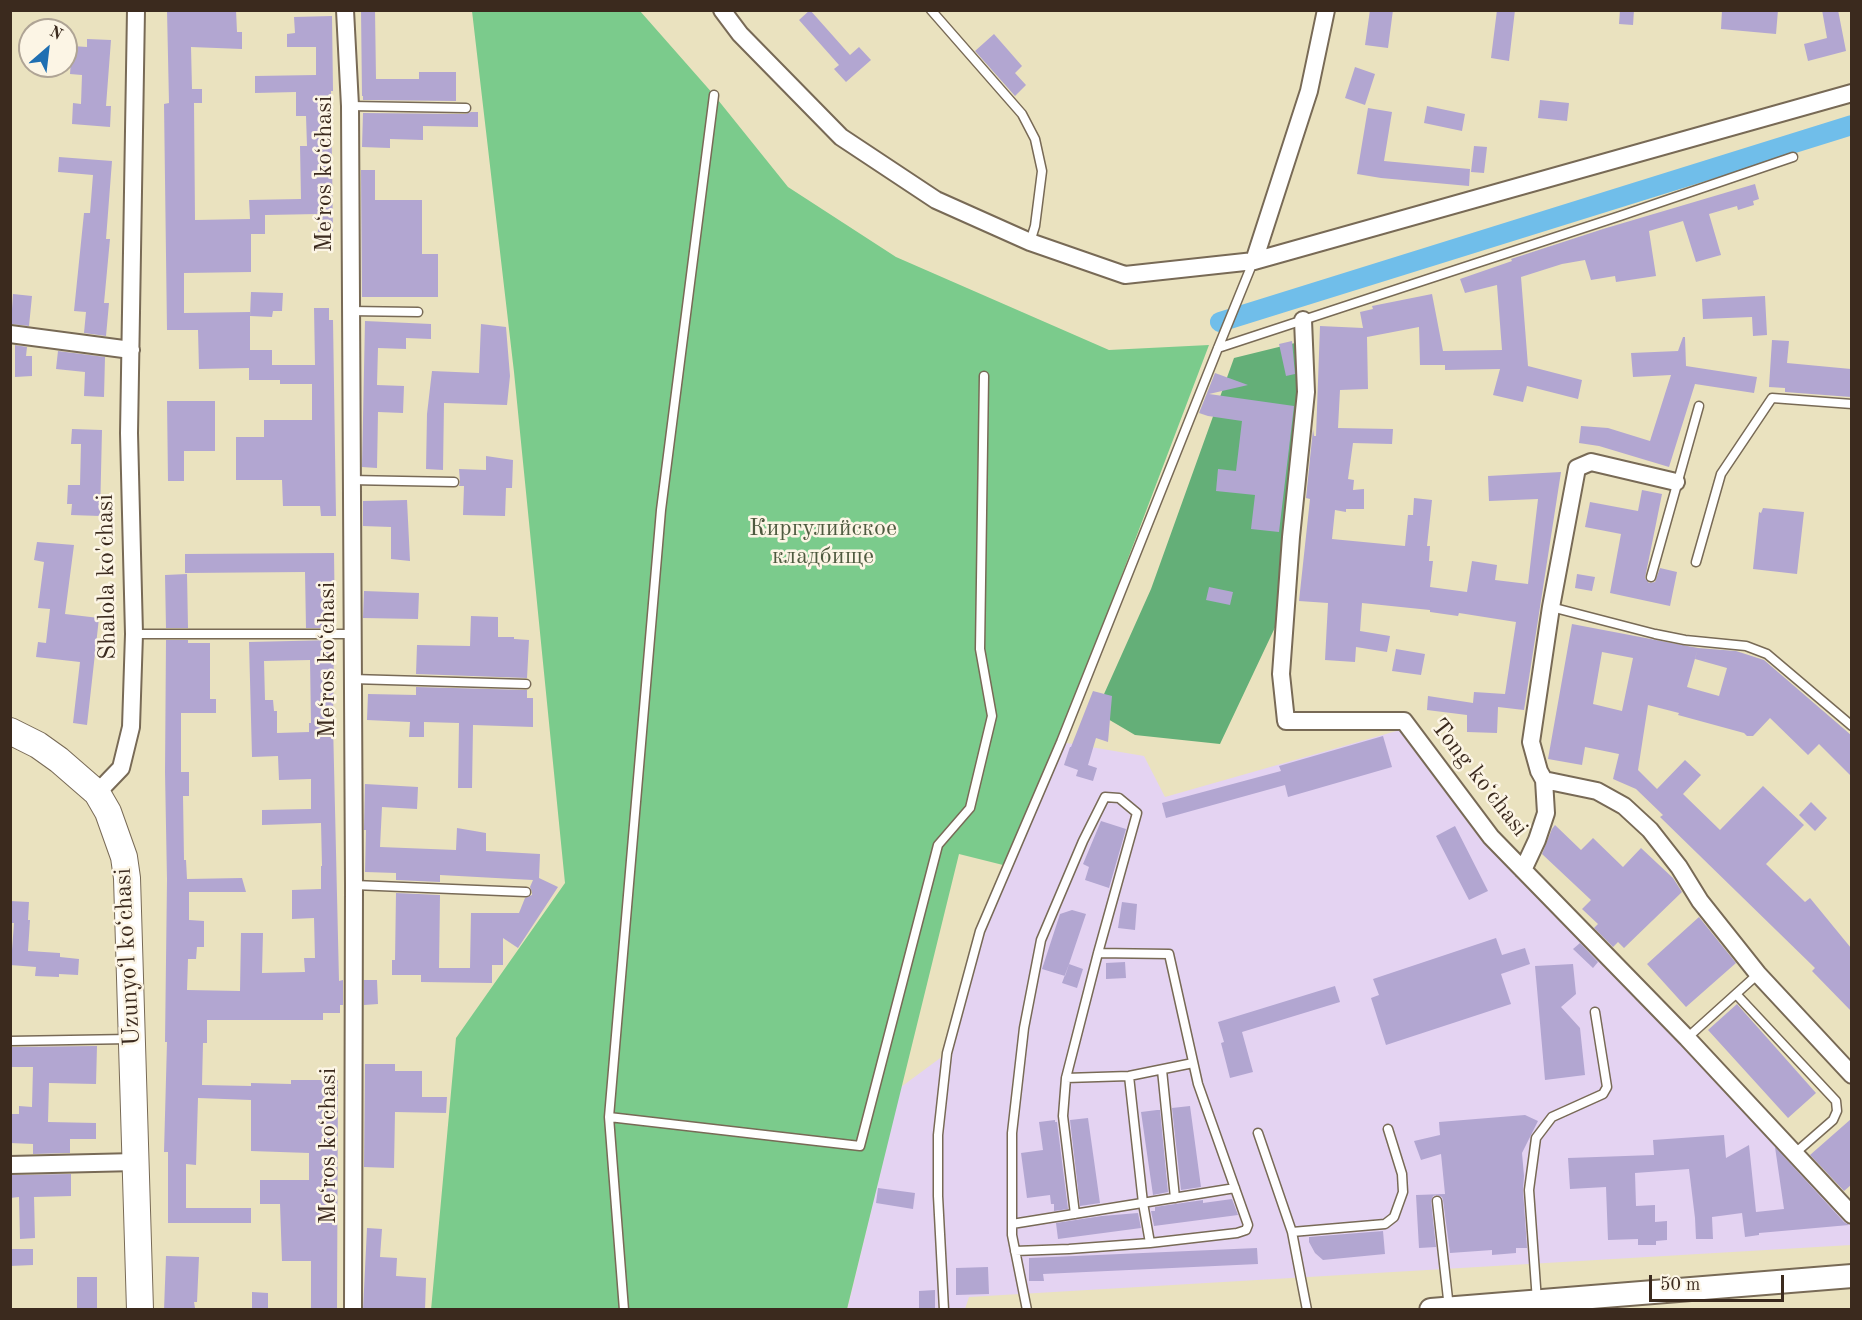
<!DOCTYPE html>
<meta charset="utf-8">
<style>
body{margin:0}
#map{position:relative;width:1862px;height:1320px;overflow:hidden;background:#eae2bf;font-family:"Old Standard TT",serif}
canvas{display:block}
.frame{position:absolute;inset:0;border:12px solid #3b2a1e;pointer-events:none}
.north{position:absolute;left:18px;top:18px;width:60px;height:60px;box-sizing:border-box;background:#fcf5e5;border:2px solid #afa495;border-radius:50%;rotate:28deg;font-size:16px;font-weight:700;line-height:24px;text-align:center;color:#3b2a1e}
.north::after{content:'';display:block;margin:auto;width:21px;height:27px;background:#1f6fb2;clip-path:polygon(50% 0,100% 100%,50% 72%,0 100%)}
.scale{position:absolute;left:1649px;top:1275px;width:135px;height:27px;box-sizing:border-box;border:3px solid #3b2a1e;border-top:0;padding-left:8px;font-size:18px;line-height:21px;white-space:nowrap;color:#3b2a1e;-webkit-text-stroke:4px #fcf5e5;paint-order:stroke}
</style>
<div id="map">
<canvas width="1862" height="1320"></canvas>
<div class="frame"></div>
<div class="north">N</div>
<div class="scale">50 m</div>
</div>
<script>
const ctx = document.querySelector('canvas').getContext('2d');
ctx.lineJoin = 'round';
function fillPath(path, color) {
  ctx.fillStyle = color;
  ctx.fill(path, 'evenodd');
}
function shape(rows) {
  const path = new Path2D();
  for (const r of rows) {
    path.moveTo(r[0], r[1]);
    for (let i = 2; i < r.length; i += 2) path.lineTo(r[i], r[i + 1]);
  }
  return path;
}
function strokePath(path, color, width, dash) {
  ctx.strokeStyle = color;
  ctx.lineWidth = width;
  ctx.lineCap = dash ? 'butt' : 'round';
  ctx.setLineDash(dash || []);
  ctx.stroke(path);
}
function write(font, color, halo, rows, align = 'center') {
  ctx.font = font + ' "Old Standard TT",serif';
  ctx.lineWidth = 5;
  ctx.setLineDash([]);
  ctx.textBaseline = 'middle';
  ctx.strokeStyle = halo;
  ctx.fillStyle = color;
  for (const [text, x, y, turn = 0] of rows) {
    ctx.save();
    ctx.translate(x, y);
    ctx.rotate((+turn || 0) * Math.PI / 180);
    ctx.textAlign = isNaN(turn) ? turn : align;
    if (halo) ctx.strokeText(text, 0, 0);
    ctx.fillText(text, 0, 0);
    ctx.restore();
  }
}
fillPath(shape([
 [1407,728,1503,843,1851,1218,1851,1245,969,1297,965,1309,847,1310,901,1087,947,1053,980,931,1061,742,1144,756,1165,797]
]), '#e4d3f2');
fillPath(shape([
 [472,11,640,11,714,95,788,187,896,257,1109,350,1209,345,1011,867,959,854,847,1309,431,1310,456,1038,565,883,514,372]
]), '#7bcb8c');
fillPath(shape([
 [1299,342,1292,475,1279,619,1220,744,1135,735,1096,712,1151,589,1234,358]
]), '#64af78');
strokePath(shape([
 [1220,322,1852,125]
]), '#70beea', 20);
fillPath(shape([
 [167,10,236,10,237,32,242,32,242,49,191,47,192,89,202,89,202,103,194,103,195,220,250,219,249,200,301,199,300,146,307,146,306,116,296,116,296,92,255,93,255,76,316,75,316,47,287,47,287,34,295,33,294,17,332,16,333,91,331,91,333,232,318,232,318,214,265,215,265,234,251,234,251,272,184,273,184,313,250,312,250,350,272,350,272,365,315,365,314,308,329,308,329,320,333,320,336,516,321,516,320,506,283,506,282,480,236,480,236,437,264,437,264,420,312,420,312,384,280,384,280,380,249,380,249,368,199,369,198,330,167,330,164,104,169,103],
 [361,10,375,10,376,79,419,79,419,72,456,72,456,101,363,100,363,96,362,96],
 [810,10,850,55,859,47,871,60,846,82,834,69,839,65,799,20],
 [1370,10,1393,10,1388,48,1365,45],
 [1497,10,1515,10,1509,61,1491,58],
 [1620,10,1634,10,1633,25,1619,24],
 [1722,10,1778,10,1776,34,1721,29],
 [1822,10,1838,10,1846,51,1808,61,1804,44,1827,38],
 [994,34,1022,66,1015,73,1026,85,1015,96,975,51],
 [87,39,111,40,106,106,111,106,110,127,72,124,73,103,81,104,82,75,70,74,72,46,87,47],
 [1355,67,1375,74,1365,105,1345,98],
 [1540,100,1569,103,1567,121,1538,118],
 [1427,106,1465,114,1462,131,1424,123],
 [1368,108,1392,112,1384,161,1470,169,1469,186,1381,178,1357,174],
 [471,112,478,112,478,127,423,126,423,140,390,139,390,148,362,147,363,113,466,114],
 [1474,146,1487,147,1484,173,1471,172],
 [59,157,112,161,106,239,110,239,104,303,109,303,106,336,84,333,86,312,74,311,84,213,90,213,93,175,58,172],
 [361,170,375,170,375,200,422,200,422,254,438,254,438,297,362,297],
 [1755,184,1759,199,1753,201,1754,205,1738,210,1737,206,1709,214,1721,255,1696,262,1683,221,1649,231,1656,276,1616,282,1615,276,1591,280,1585,260,1562,264,1521,277,1528,366,1582,380,1578,399,1527,386,1523,402,1493,395,1500,369,1445,370,1445,365,1420,365,1419,327,1367,337,1368,389,1340,390,1338,428,1393,429,1392,444,1353,443,1348,479,1354,480,1353,490,1364,489,1364,509,1346,509,1346,512,1335,510,1332,539,1405,546,1408,515,1413,515,1414,498,1432,500,1427,546,1430,546,1429,561,1433,561,1430,587,1467,592,1472,561,1497,565,1495,580,1528,584,1538,499,1489,501,1488,476,1561,472,1524,710,1498,707,1497,733,1467,732,1467,715,1427,710,1428,696,1473,703,1474,692,1505,694,1516,622,1459,613,1458,616,1430,612,1430,610,1362,603,1360,631,1390,636,1387,652,1356,647,1355,662,1325,660,1328,603,1299,601,1310,499,1306,498,1313,429,1314,436,1316,436,1320,326,1363,328,1360,312,1373,309,1372,306,1432,294,1443,351,1502,350,1497,285,1465,293,1460,279,1512,261,1511,259,1603,229],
 [251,292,283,293,282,311,273,311,272,317,250,316],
 [13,294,32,296,29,326,11,324],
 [1765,296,1767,335,1753,336,1752,317,1703,319,1702,299],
 [365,321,431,324,431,339,406,338,406,349,378,348,377,385,404,386,403,413,378,412,377,468,362,467],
 [481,324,506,327,510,376,507,405,444,403,443,470,426,469,427,414,432,371,479,373],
 [1683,337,1685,337,1686,366,1757,377,1754,393,1695,384,1669,467,1599,446,1579,443,1581,426,1608,428,1650,441,1671,375,1633,377,1631,353,1678,351],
 [1772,340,1789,341,1787,363,1851,369,1851,397,1785,392,1785,388,1769,387],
 [1292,341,1295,374,1286,376,1279,344],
 [15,345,27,347,26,356,32,356,32,376,15,377],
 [58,351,105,357,104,397,84,396,85,372,56,369],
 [1215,373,1248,385,1209,394,1294,406,1279,532,1251,529,1255,495,1216,491,1218,469,1236,471,1242,421,1208,416,1199,413],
 [167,401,215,401,215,451,184,451,184,481,168,481],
 [72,429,102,430,100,516,71,515,72,504,67,504,68,485,80,485,81,444,71,444],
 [486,456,513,460,512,488,506,488,505,516,463,515,464,486,459,486,460,482,459,469,486,470],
 [1642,490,1662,494,1645,578,1649,583,1655,582,1660,568,1677,572,1670,606,1610,593,1621,534,1585,527,1590,502,1638,511],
 [407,500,410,561,391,559,391,527,363,526,363,501],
 [1763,508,1804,512,1797,574,1753,569,1759,512,1761,513],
 [37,542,74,545,65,614,99,618,87,725,73,723,80,662,36,657,38,642,46,643,50,609,38,608,44,562,34,560],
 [334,553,335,628,306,628,305,572,185,573,185,554],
 [187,574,188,628,166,628,165,575],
 [1577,574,1595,577,1592,591,1575,588],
 [1209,587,1233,592,1230,605,1206,600],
 [364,591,419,593,418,619,363,618],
 [471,616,498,617,498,637,514,637,514,639,529,640,527,678,416,674,417,645,470,646],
 [1572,624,1698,648,1687,687,1719,696,1727,668,1695,659,1698,648,1736,651,1764,660,1851,735,1851,776,1819,744,1808,755,1770,718,1753,736,1747,736,1744,733,1678,715,1679,713,1648,705,1638,770,1657,789,1685,760,1701,775,1683,794,1720,830,1763,786,1804,825,1766,864,1805,902,1810,898,1851,948,1851,1011,1812,971,1815,968,1660,817,1663,815,1636,789,1613,779,1619,754,1585,747,1582,765,1548,759],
 [1602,652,1633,658,1622,711,1593,704],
 [166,640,188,640,188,643,210,643,210,699,216,699,216,713,181,713,181,772,189,772,189,796,183,796,184,860,186,860,187,879,242,878,246,892,189,892,189,920,204,921,204,947,197,947,196,959,188,959,187,990,240,991,241,933,263,933,262,973,305,972,304,958,315,958,314,918,292,919,292,890,321,889,321,866,322,866,321,823,262,825,262,810,311,809,311,779,279,780,278,756,252,757,249,642,334,640,333,723,339,981,343,980,343,1005,340,1005,340,1013,323,1013,323,1020,207,1020,207,1043,203,1043,202,1085,251,1086,251,1083,291,1084,291,1080,338,1080,337,1310,311,1310,311,1261,282,1261,280,1204,260,1204,260,1180,309,1180,309,1153,251,1151,251,1100,198,1098,196,1165,186,1164,186,1208,251,1208,251,1223,168,1223,168,1152,164,1152,167,1042,165,1042,167,880,165,772],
 [310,660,311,723,309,723,309,732,277,733,277,711,274,711,273,700,265,700,264,661],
 [1396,649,1425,654,1421,675,1392,671],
 [416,687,527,690,527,698,533,698,533,727,473,725,472,788,458,788,459,723,424,722,424,737,409,737,410,722,367,720,368,694,416,695],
 [1093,691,1112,696,1108,742,1096,738,1088,765,1097,768,1093,781,1076,776,1078,770,1064,765,1070,747,1071,747],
 [1383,736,1392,767,1288,797,1285,785,1166,818,1162,803,1281,771,1279,766],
 [365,784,418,787,417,809,382,807,380,847,456,850,457,828,486,833,486,851,540,854,539,878,558,887,518,948,503,938,503,965,492,965,492,983,421,982,421,975,392,975,392,960,395,960,396,893,440,895,439,968,470,968,471,913,519,913,525,898,532,895,532,892,530,887,533,880,440,875,440,882,396,880,396,873,365,872,366,830,364,830],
 [1811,802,1827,818,1815,831,1799,815],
 [1101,821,1126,829,1109,888,1085,880,1089,867,1083,864],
 [1555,825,1581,850,1593,838,1623,867,1641,848,1673,878,1682,892,1624,948,1618,942,1613,947,1594,928,1598,924,1582,909,1591,900,1542,854,1552,829],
 [1455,826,1488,891,1469,900,1436,836],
 [10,901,29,902,28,920,30,920,28,951,60,953,60,957,79,959,78,975,59,974,59,977,35,976,36,967,10,965,10,950,12,950,14,923,10,923],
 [1122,902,1137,904,1135,930,1118,928],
 [1072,910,1086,914,1065,976,1042,969,1060,914],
 [1699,917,1736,963,1686,1007,1647,964],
 [1496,938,1502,955,1525,948,1530,964,1501,974,1511,1004,1386,1045,1371,998,1379,995,1373,979],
 [1580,943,1598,962,1593,968,1573,949],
 [1125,962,1126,978,1106,979,1106,963],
 [1069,964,1083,969,1077,988,1062,983],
 [1573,964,1576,994,1561,1007,1580,1028,1585,1075,1545,1080,1535,966],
 [364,980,377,980,378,1004,364,1005],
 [1335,986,1340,1002,1242,1032,1253,1072,1230,1078,1221,1043,1224,1042,1218,1022],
 [1737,1004,1816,1093,1788,1118,1708,1030],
 [97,1046,96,1084,49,1083,48,1122,96,1123,96,1139,70,1139,70,1153,33,1154,33,1144,10,1143,10,1114,19,1114,19,1106,32,1107,33,1067,10,1067,10,1047],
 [365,1064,395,1064,395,1071,422,1071,422,1097,447,1097,446,1113,395,1112,394,1168,364,1167],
 [1190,1106,1201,1187,1181,1190,1172,1108],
 [1157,1110,1160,1110,1168,1192,1153,1195,1141,1112],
 [1525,1115,1538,1121,1522,1153,1524,1176,1523,1190,1527,1248,1516,1248,1516,1253,1492,1255,1492,1250,1450,1253,1443,1200,1442,1197,1437,1195,1433,1196,1431,1201,1436,1247,1419,1248,1416,1195,1445,1194,1441,1154,1421,1160,1414,1141,1440,1135,1439,1122],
 [1088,1118,1100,1203,1080,1206,1070,1120],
 [1851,1119,1851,1185,1844,1191,1810,1155],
 [1055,1120,1055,1122,1057,1122,1068,1209,1054,1211,1054,1204,1051,1204,1050,1195,1027,1198,1021,1153,1043,1150,1039,1122],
 [1724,1135,1726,1158,1749,1145,1756,1212,1784,1209,1775,1147,1844,1222,1849,1225,1759,1233,1759,1235,1745,1237,1742,1213,1712,1217,1713,1239,1696,1239,1695,1218,1689,1169,1635,1173,1636,1206,1655,1205,1655,1222,1667,1221,1667,1240,1656,1241,1656,1245,1638,1245,1638,1239,1608,1240,1606,1187,1570,1189,1568,1158,1654,1155,1653,1140],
 [71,1174,71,1196,34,1197,35,1238,20,1239,19,1197,10,1198,10,1175],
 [878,1188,915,1193,913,1209,876,1203],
 [1232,1199,1238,1215,1154,1226,1151,1211,1155,1211,1155,1207,1203,1200,1203,1203],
 [1138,1213,1141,1228,1058,1239,1056,1223,1102,1216],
 [367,1228,382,1229,380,1257,397,1258,396,1276,426,1278,425,1310,363,1310],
 [1383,1231,1385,1254,1323,1260,1315,1253,1309,1242,1309,1237],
 [1257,1248,1258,1264,1043,1274,1044,1281,1029,1281,1029,1258],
 [10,1249,33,1249,33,1265,10,1266],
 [166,1256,199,1257,197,1302,194,1302,195,1308,164,1310],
 [988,1267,989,1294,956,1295,956,1268],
 [77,1277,97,1277,97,1310,77,1310],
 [935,1290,935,1310,919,1310,919,1291],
 [252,1292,268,1293,268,1310,252,1310]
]), '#b2a6d1');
const lane = shape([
 [931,10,1022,114,1035,139,1042,171,1035,226,1030,242],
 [350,106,466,108],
 [350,311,418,312],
 [1218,348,1620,216,1793,157],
 [350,480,454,482],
 [1696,562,1721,474,1772,398,1852,404],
 [1651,577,1699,406],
 [1551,607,1655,634,1685,640,1746,646,1767,654,1852,726],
 [134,634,352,634],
 [352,679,526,684],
 [354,885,526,892],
 [1736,994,1836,1101,1837,1111,1833,1120,1794,1154],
 [1687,1038,1758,974],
 [10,1041,130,1039],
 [1162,1070,1175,1198],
 [1129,1076,1143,1203,1150,1243],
 [1066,1078,1129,1076,1193,1063],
 [609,1117,860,1146,938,845,970,808,992,716,980,649,984,376],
 [1258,1133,1292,1232,1307,1310],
 [1437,1201,1449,1308],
 [1012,1224,1235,1188],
 [1292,1232,1385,1224,1394,1217,1403,1192,1402,1174,1388,1129],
 [1015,1251,1069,1249,1150,1243,1237,1233,1246,1230,1248,1225,1198,1084,1169,954,1098,953],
 [1537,1301,1529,1190,1536,1138,1552,1117,1603,1094,1607,1087,1595,1012],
 [624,1310,609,1117,661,510,714,95],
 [944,1310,938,1196,938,1135,947,1053,980,931,1061,742,1218,348,1253,262],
 [1027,1310,1012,1235,1012,1133,1024,1028,1041,940,1083,841,1105,797,1119,798,1137,813,1098,953,1066,1078,1063,1116,1075,1214]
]);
const street = shape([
 [345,10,350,106,354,885,353,1310],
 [722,10,740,34,841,137,936,200,1030,242,1125,275,1254,261,1852,93],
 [1254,261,1309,91,1326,10],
 [1303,320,1306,392,1291,537,1281,674,1286,721,1404,721,1491,837,1687,1038,1852,1215],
 [10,334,131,350],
 [1676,482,1591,462,1577,468,1551,607,1531,742,1539,771,1544,780,1597,791,1624,806,1650,830,1679,867,1700,901,1758,974,1852,1075],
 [97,793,121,768,131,727,134,634,129,433,136,10],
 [1523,870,1537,840,1546,813,1544,780],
 [10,1165,136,1162]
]);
const secondary = shape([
 [1431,1310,1852,1276]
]);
const primary = shape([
 [10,731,38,745,59,760,97,793,108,812,124,857,127,878,140,1310]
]);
strokePath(lane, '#786a56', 11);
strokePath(street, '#786a56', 20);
strokePath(secondary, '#786a56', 26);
strokePath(primary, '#786a56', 28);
strokePath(lane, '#fff', 8);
strokePath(street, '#fff', 16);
strokePath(secondary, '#fff', 22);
strokePath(primary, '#fff', 26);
write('24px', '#3b2a1e', '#fcf5e5', [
 ["Meʻros koʻchasi",325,174,-90],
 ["Shalola ko'chasi",107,577,-91],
 ["Meʻros koʻchasi",328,660,-90],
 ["Tong koʻchasi",1479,778,52],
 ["Uzunyoʻl koʻchasi",128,957,-93],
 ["Meʻros koʻchasi",329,1146,-90]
]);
write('24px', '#4e5a3f', '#fcf5e5', [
 ["Киргулийское",823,529],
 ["кладбище",823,557]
]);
</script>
